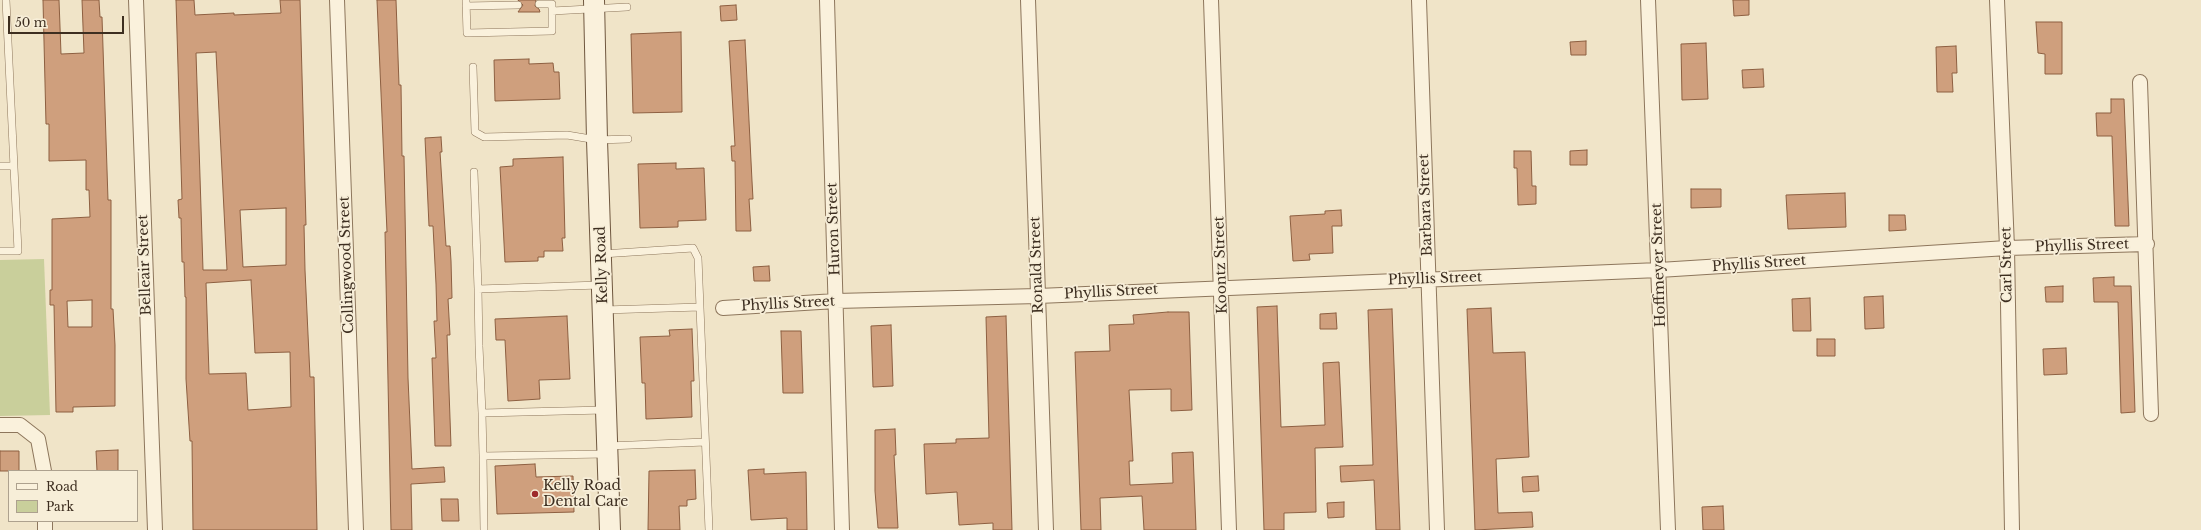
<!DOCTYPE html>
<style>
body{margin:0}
#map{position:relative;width:2201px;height:530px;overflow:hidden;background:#f0e4c8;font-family:"Libre Baskerville",serif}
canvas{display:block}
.legend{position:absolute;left:8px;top:470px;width:130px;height:52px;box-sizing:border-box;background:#f7eed8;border:1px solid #ada18e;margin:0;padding:5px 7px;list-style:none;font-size:12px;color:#3d2e20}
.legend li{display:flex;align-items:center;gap:8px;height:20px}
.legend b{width:20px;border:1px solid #ada18e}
.scale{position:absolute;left:8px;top:16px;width:116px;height:18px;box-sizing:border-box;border:2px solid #3d2e20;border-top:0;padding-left:5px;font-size:12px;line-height:14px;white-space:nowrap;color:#3d2e20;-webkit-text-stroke:3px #f7eed8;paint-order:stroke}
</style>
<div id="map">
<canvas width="2201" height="530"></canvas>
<ul class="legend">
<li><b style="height:5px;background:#faf1dc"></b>Road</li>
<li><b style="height:11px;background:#c9cf9b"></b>Park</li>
</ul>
<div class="scale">50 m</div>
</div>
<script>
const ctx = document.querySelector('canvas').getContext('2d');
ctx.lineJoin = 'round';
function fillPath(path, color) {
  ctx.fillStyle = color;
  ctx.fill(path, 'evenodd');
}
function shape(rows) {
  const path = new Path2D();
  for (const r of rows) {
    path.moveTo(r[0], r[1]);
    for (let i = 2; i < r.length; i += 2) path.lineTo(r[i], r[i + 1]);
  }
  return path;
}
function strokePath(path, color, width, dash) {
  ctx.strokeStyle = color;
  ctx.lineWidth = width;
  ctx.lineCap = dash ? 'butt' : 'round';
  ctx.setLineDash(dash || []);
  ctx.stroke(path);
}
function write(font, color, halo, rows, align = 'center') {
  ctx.font = font + ' "Libre Baskerville",serif';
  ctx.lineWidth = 3.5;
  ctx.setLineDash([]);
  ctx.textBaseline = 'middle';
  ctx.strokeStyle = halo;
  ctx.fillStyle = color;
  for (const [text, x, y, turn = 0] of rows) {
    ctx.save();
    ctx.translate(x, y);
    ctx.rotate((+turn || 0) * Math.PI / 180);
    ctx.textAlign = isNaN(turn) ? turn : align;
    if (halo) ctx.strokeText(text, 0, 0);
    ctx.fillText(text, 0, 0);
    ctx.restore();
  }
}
fillPath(shape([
 [44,259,50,415,0,416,0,260]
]), '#c9cf9b');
const building = shape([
 [43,0,59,0,61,54,84,53,82,0,99,0,100,17,102,17,108,200,111,200,111,309,113,309,115,345,115,406,73,407,73,412,56,412,54,305,50,305,50,290,52,290,52,219,90,217,89,190,86,190,86,160,49,161,49,124,46,124,43,0],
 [92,300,92,327,68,327,67,301,92,300],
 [176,0,194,0,195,15,234,13,234,15,281,13,280,0,300,0,306,225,304,225,305,270,310,377,314,377,317,530,193,530,192,441,190,441,186,379,186,297,185,297,184,262,182,262,181,218,179,218,178,200,182,199,176,0],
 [216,52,227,270,203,270,196,53,216,52],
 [286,208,286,265,243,267,240,210,286,208],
 [251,280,255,353,290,352,291,407,248,410,246,373,209,374,206,283,251,280],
 [377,0,396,0,399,85,401,85,402,156,404,156,408,378,412,469,444,467,445,482,411,484,412,530,391,530,385,232,387,232,377,0],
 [518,0,536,0,535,6,539,9,540,12,518,12,523,5,518,0],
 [1733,0,1749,0,1749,15,1734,16,1733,0],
 [736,5,737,20,721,21,720,6,736,5],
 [2036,22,2062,22,2062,74,2045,74,2045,54,2038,53,2036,22],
 [681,32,682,112,633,113,631,34,681,32],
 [745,40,752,181,753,199,749,199,751,231,736,231,735,161,732,161,731,146,735,146,729,41,745,40],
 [1586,41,1586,55,1571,55,1570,42,1586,41],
 [1706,43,1708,99,1682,100,1681,44,1706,43],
 [1956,46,1957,73,1952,73,1953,92,1937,92,1936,47,1956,46],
 [529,59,529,64,553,63,554,72,559,72,560,99,495,101,494,60,529,59],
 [1763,69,1764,87,1743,88,1742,70,1763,69],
 [2111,99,2124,99,2129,226,2115,226,2112,136,2097,136,2096,113,2111,113,2111,99],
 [441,137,442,152,440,152,446,246,450,246,451,261,452,298,448,299,450,335,447,335,451,446,435,446,432,358,436,358,434,321,437,321,436,284,433,226,429,226,425,138,441,137],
 [1587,150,1587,165,1570,165,1570,151,1587,150],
 [1514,151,1531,151,1532,186,1536,186,1536,204,1518,205,1517,168,1514,168,1514,151],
 [563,157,565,238,562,238,563,251,544,251,544,257,538,257,538,261,505,262,500,167,513,166,513,159,563,157],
 [676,163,676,169,704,168,706,220,678,221,678,227,640,228,638,164,676,163],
 [1691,189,1721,189,1721,207,1691,208,1691,189],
 [1845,193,1846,227,1788,229,1786,195,1845,193],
 [1341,210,1342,226,1332,226,1333,253,1309,254,1310,260,1293,261,1290,216,1325,214,1325,211,1341,210],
 [1889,215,1905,215,1906,230,1889,231,1889,215],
 [769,266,770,281,754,281,753,267,769,266],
 [2114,277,2114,286,2131,286,2135,412,2121,413,2118,302,2094,302,2093,278,2114,277],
 [2063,286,2063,302,2046,302,2045,287,2063,286],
 [1883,296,1884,328,1865,329,1864,297,1883,296],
 [1810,298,1811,331,1793,331,1792,299,1810,298],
 [1277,306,1281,427,1325,425,1323,363,1339,362,1343,447,1315,448,1316,512,1284,513,1284,530,1264,530,1257,307,1277,306],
 [1491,308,1493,353,1525,352,1529,457,1496,459,1498,513,1532,512,1533,527,1475,530,1467,309,1491,308],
 [1392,309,1400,530,1376,530,1374,480,1341,482,1340,466,1373,465,1368,310,1392,309],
 [1168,312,1189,312,1192,410,1171,411,1171,389,1129,390,1133,461,1129,461,1130,485,1173,483,1172,453,1193,452,1196,530,1144,530,1142,496,1100,498,1101,530,1081,530,1075,352,1110,351,1109,325,1134,324,1133,315,1168,312],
 [1336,313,1337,329,1320,329,1320,314,1336,313],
 [567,316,570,379,539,380,540,399,508,401,505,340,496,340,495,319,567,316],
 [1006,316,1012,530,993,530,993,523,959,525,957,492,926,494,924,444,956,443,956,439,989,438,986,317,1006,316],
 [891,325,893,386,873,387,871,326,891,325],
 [692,329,694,381,691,381,692,417,646,419,645,383,642,383,640,337,670,336,669,330,692,329],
 [781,331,801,331,803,393,783,393,781,331],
 [1817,339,1835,339,1835,356,1817,356,1817,339],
 [2066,348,2067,374,2044,375,2043,349,2066,348],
 [895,429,896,455,894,455,898,528,878,528,875,491,875,430,895,429],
 [118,450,118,471,97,471,96,451,118,450],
 [0,451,19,451,19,471,0,471,0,451],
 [535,464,536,477,573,476,574,512,497,514,495,466,535,464],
 [764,469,764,474,806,472,807,530,787,530,787,518,751,520,748,470,764,469],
 [695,470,696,499,687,500,687,506,679,506,680,530,648,530,649,471,695,470],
 [1538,476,1539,491,1523,492,1522,477,1538,476],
 [441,499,458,499,459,521,442,521,441,499],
 [1344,502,1344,517,1328,518,1327,503,1344,502],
 [1723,506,1724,530,1703,530,1702,507,1723,506]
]);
fillPath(building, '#cf9f7d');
strokePath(building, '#8d5f41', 1);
const lane = shape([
 [466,0,467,33,552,31,552,4,539,4],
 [466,6,518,5],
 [552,11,627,7],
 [473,67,475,132,484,137,567,135,597,140,628,139],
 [0,166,14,166],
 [474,172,478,289],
 [0,251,18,251,6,0],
 [602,254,693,248,698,258,709,530],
 [600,285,478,289,479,346,482,413,604,410],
 [604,310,700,307],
 [482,413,483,456],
 [608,446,705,442],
 [484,530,483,456,606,454]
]);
const street = shape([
 [136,0,155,530],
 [337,0,356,530],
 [827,0,842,530],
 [1028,0,1046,530],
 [1211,0,1229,530],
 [1419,0,1437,530],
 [1648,0,1668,530],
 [1997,0,2007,248,2012,530],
 [2140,82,2151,414],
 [723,308,836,301,1038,296,1659,270,2007,248,2147,244],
 [0,425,20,425,38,439,44,471],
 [45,521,45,530]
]);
const secondary = shape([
 [594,0,597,140,610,530]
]);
strokePath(lane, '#8d765c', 8);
strokePath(street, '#8d765c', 16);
strokePath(secondary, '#6f573f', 22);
strokePath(lane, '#faf1dc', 7);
strokePath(street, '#faf1dc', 14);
strokePath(secondary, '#faf1dc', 20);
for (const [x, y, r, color] of [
 [535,494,4,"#9e2a2b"]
]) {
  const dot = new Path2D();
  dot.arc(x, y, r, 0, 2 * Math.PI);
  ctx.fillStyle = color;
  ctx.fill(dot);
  strokePath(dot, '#f7eed8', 1.5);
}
write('14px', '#3d2e20', '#f7eed8', [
 ["Barbara Street",1426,205,-92],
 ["Huron Street",834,229,-92],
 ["Phyllis Street",2082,246,-2],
 ["Phyllis Street",1759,264,-4],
 ["Belleair Street",145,265,-92],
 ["Collingwood Street",347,265,-92],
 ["Kelly Road",602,265,-92],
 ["Ronald Street",1037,265,-92],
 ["Koontz Street",1221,265,-92],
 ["Hoffmeyer Street",1659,265,-92],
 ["Carl Street",2007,265,-91],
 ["Phyllis Street",1435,279,-2],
 ["Phyllis Street",1111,292,-3],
 ["Phyllis Street",788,304,-3]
]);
write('14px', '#3d2e20', '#f7eed8', [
 ["Kelly Road",543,486],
 ["Dental Care",543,502]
], 'left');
</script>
